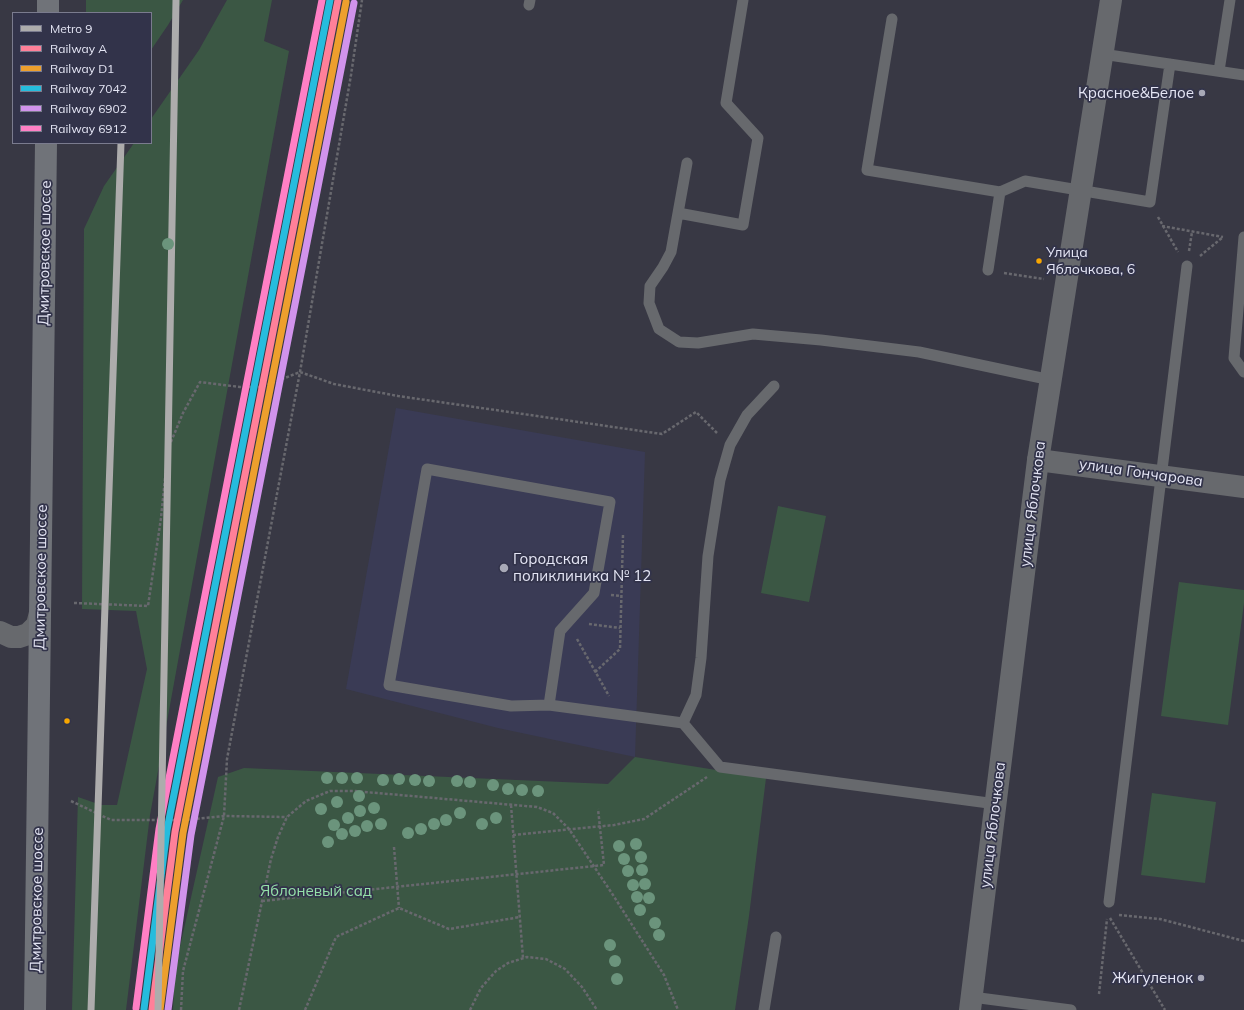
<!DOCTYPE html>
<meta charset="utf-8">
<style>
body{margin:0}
#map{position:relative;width:1244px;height:1010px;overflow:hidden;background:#383844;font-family:Mulish,sans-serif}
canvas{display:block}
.legend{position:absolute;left:12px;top:12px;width:140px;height:132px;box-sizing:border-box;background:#32334a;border:1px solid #7a7b8e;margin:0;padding:5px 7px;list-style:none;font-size:12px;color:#e5e6f5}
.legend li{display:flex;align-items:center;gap:8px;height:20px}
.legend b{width:20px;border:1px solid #7a7b8e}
</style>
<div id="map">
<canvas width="1244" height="1010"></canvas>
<ul class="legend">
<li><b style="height:5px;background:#adacac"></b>Metro 9</li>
<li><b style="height:5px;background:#ff8099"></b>Railway A</li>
<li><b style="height:5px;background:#ed9f2d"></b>Railway D1</li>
<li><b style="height:5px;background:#26bcdd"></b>Railway 7042</li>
<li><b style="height:5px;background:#d193ec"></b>Railway 6902</li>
<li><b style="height:5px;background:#ff80c5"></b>Railway 6912</li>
</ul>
</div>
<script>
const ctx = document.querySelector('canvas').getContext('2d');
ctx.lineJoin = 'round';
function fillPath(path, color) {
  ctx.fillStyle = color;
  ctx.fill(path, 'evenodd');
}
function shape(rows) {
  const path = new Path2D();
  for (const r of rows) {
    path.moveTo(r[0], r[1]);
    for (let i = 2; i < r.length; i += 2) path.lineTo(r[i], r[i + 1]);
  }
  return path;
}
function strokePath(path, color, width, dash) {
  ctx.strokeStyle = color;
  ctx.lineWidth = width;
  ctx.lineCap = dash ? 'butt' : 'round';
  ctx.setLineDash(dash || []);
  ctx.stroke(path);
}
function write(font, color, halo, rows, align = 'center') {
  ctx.font = font + ' Mulish,sans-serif';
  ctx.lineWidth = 3.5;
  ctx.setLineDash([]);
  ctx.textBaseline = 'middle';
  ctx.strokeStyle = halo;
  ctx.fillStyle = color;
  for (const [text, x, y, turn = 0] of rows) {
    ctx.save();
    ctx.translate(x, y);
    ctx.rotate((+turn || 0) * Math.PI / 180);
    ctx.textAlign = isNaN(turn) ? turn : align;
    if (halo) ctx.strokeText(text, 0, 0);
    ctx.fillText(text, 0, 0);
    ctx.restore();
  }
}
fillPath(shape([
 [396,408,645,452,635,757,498,728,346,689]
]), '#3a3b55');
fillPath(shape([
 [86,0,183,0,168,25,151,50,151,13,86,13],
 [227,0,272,0,264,41,289,51,150,815,126,1010,72,1010,78,797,101,805,117,805,147,669,136,611,82,609,84,229,104,186,134,143,151,143,151,119,199,50],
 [778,506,826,516,809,602,761,593],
 [1179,582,1244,590,1244,603,1228,725,1161,716],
 [635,757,766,778,749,916,735,1010,173,1010,175,969,218,777,244,768,608,784],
 [1152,793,1216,802,1205,883,1141,875]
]), '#3b5744');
strokePath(shape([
 [1158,217,1178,252],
 [1162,226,1223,237],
 [1189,251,1192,232],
 [1200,256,1223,237],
 [1004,273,1044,279],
 [611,595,621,596],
 [74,603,148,606,161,518,168,449,183,413,200,382,240,387,262,387,300,372,334,384,398,396,662,434,696,412,717,433],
 [589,624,620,628],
 [577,639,609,696],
 [595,672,620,649,623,535],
 [71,801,111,820,185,820,224,816,287,817],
 [511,805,523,958],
 [513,835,614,825,644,819,707,777],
 [394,847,399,908],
 [262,901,604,865,598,809],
 [1119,915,1160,919,1244,941],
 [1110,918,1165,1010],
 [1099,994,1107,919],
 [181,1010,183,971,224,816,227,759,300,372,351,75,362,0],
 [239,1010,271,859,278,837,287,817,306,801,330,791,354,791,537,807,553,813,569,829,613,895,664,975,678,1010],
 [305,1010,336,937,399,908,449,929,520,917],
 [470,1010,481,988,496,971,508,963,527,957,546,959,565,969,582,987,597,1010]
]), '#68686e', 2.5, [3, 2]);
strokePath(shape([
 [529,5,530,0],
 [892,19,867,170,1000,192,1025,181,1150,202,1170,64],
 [1102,54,1244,75],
 [1219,71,1230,0],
 [687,163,671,252,663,267,650,286,649,303,659,329,679,342,698,343,753,334,821,340,919,352,1051,380],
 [678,213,743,225,758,138,726,103,743,0],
 [1244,237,1234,358,1244,372],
 [988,270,1000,192],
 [549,705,560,631,594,593,610,502,427,469,389,685,511,706,549,705,683,723,720,767,996,804],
 [683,723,696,695,701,658,708,556,720,480,730,445,747,415,774,386],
 [1109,902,1187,266],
 [972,997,1071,1010],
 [764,1010,776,937]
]), '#67696d', 11);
strokePath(shape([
 [1038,460,1244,487],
 [0,632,11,637,19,637,28,634,37,625,40,613]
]), '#67696d', 22);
strokePath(shape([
 [970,1010,1038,460,1111,0]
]), '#67696d', 22);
strokePath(shape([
 [48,13,48,0],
 [35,1010,46,143]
]), '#707379', 22);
strokePath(shape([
 [152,1010,175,832,338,0]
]), '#ff8099', 7);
strokePath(shape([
 [160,1010,183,833,346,2]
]), '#ed9f2d', 7);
strokePath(shape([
 [144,1009,167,830,330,0]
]), '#26bcdd', 7);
strokePath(shape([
 [168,1010,191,835,354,3]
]), '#d193ec', 7);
strokePath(shape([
 [136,1008,159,829,322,0]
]), '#ff80c5', 7);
strokePath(shape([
 [91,1010,121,143],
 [158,1010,176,0]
]), '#adacac', 7);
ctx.fillStyle = '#6b947c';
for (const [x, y] of [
 [168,244],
 [327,778],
 [342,778],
 [357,778],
 [399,779],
 [383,780],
 [415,780],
 [429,781],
 [457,781],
 [470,782],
 [493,785],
 [508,789],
 [522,790],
 [538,791],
 [359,796],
 [337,802],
 [374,808],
 [321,809],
 [360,811],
 [460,813],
 [348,818],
 [496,818],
 [446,820],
 [381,824],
 [434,824],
 [482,824],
 [334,825],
 [367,826],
 [421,829],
 [355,831],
 [408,833],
 [342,834],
 [328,842],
 [636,844],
 [619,846],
 [641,857],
 [624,859],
 [642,870],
 [628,871],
 [645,884],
 [633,885],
 [637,897],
 [649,898],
 [640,910],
 [655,923],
 [659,935],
 [610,945],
 [615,961],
 [617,979]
]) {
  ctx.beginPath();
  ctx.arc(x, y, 6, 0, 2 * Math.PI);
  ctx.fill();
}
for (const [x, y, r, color] of [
 [1202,93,4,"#a8a9b7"],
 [1039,261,3.5,"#f7a600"],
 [504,568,5,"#a8a9b7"],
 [67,721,3.5,"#f7a600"],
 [1201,978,4,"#a8a9b7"]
]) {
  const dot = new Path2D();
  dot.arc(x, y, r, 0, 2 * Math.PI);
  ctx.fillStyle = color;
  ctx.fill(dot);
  strokePath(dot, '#32334a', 1.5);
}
write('14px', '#e5e6f5', '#32334a', [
 ["Улица",1046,253],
 ["Яблочкова, 6",1046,270]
], 'left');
write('15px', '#e5e6f5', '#32334a', [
 ["Красное&Белое",1194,93],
 ["Городская",513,559,"left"],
 ["поликлиника № 12",513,576,"left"],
 ["Жигуленок",1193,978]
], 'right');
write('15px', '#e5e6f5', '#32334a', [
 ["Дмитровское шоссе",45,253,-89],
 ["улица Гончарова",1141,473,8],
 ["улица Яблочкова",1033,504,-83],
 ["Дмитровское шоссе",41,577,-89],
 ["улица Яблочкова",993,825,-83],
 ["Дмитровское шоссе",37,900,-89]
]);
write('15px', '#95e0a9', '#32334a', [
 ["Яблоневый сад",316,891]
]);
</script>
